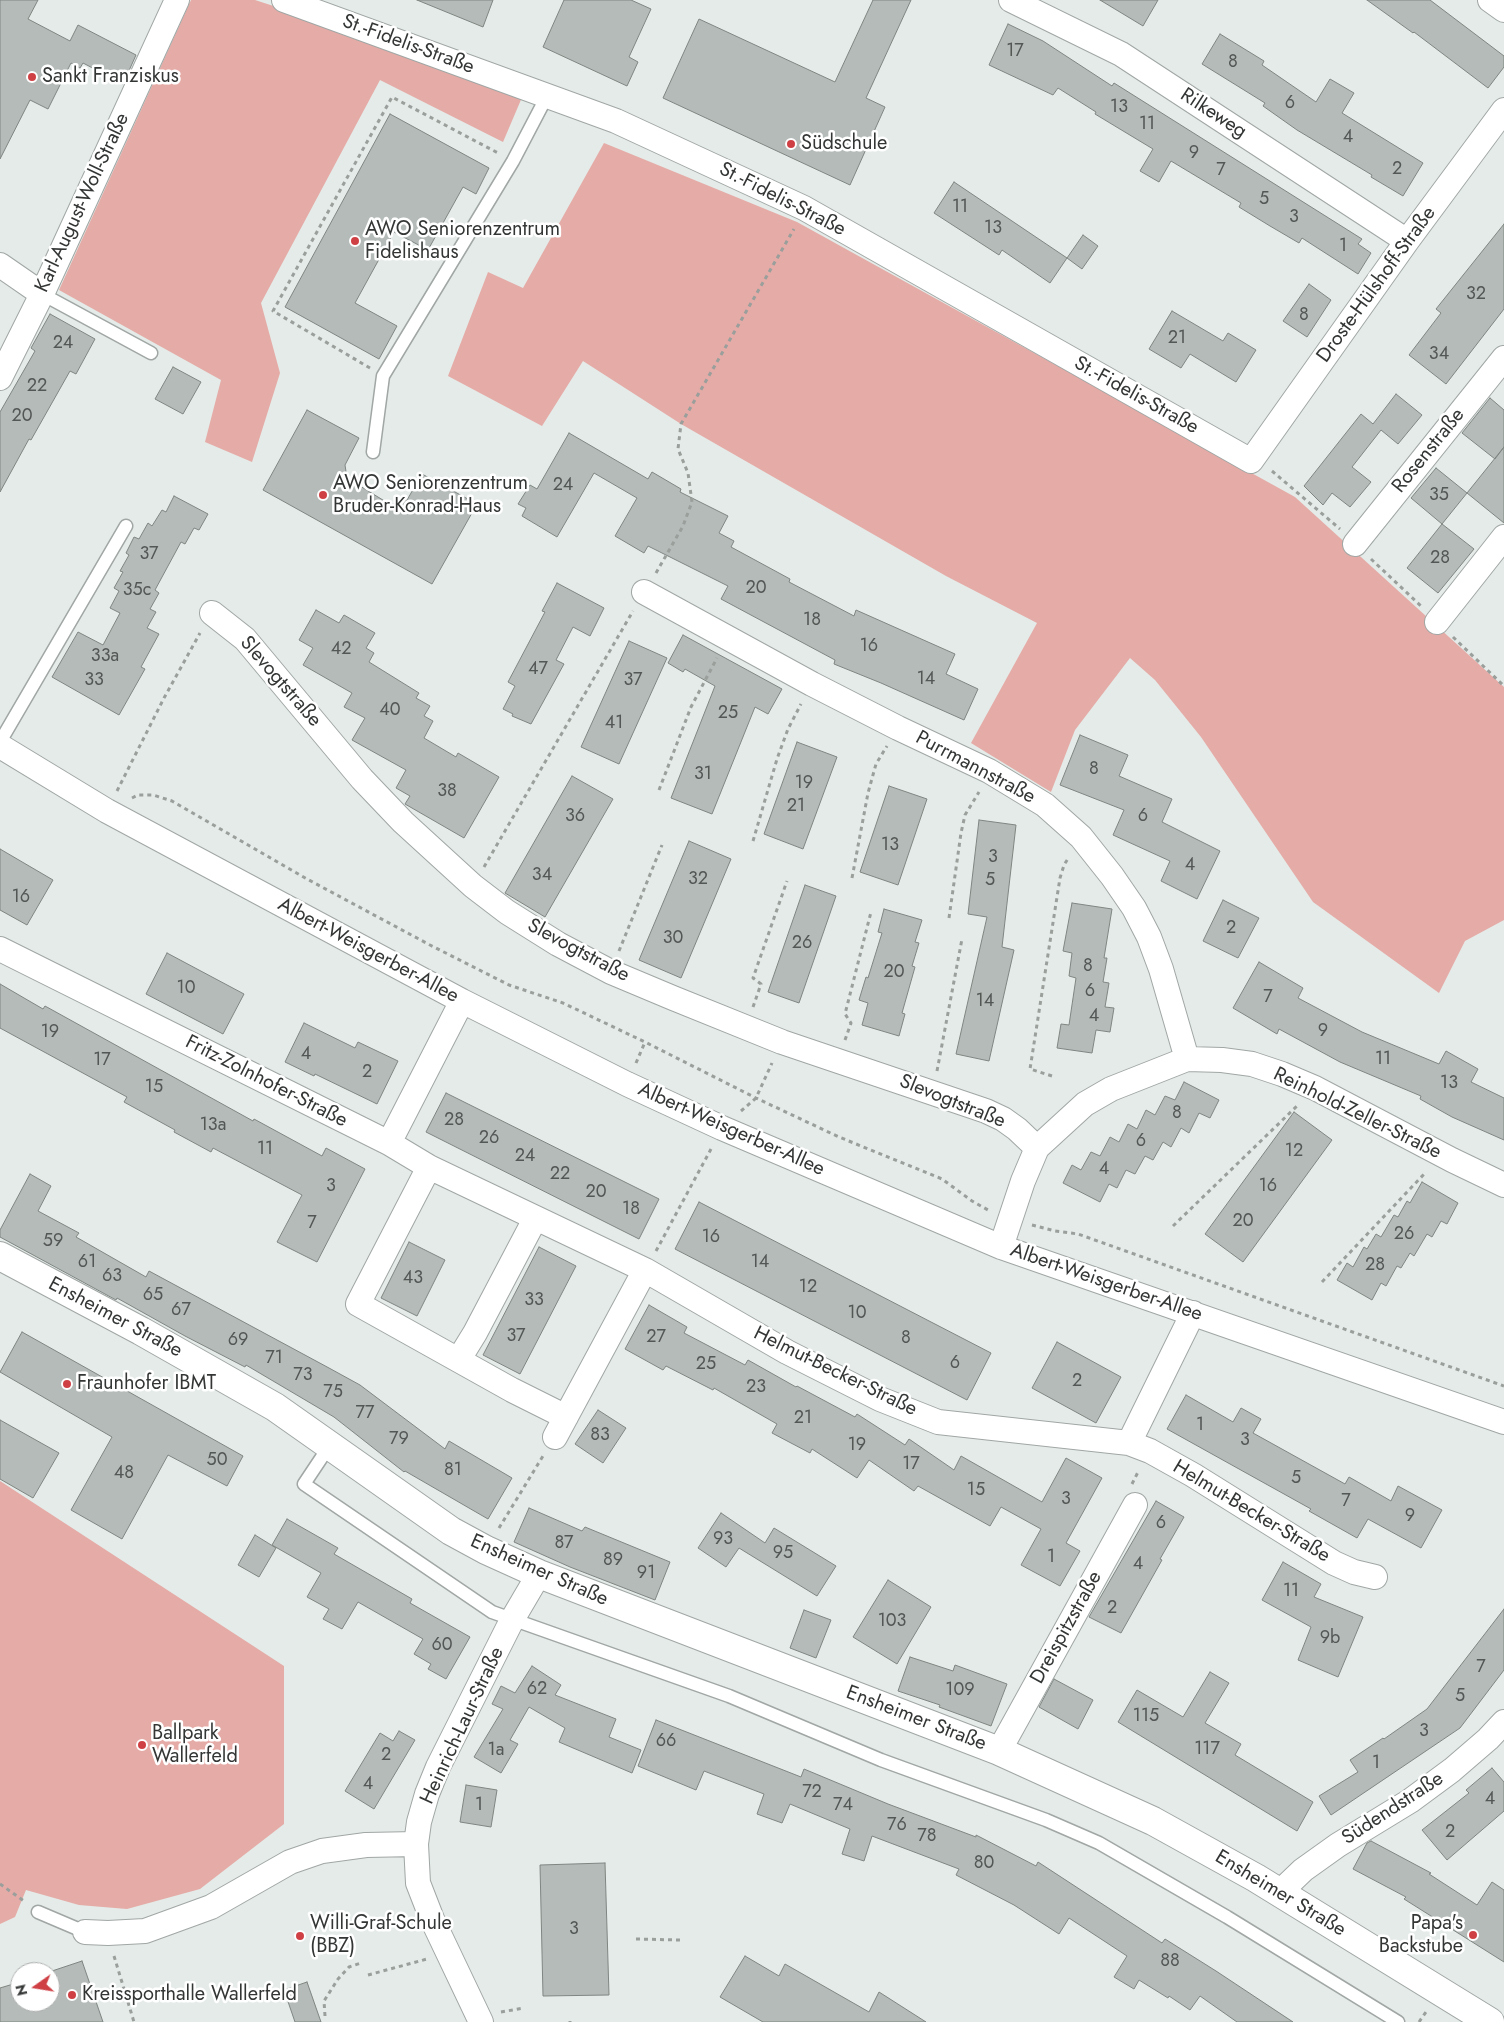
<!DOCTYPE html>
<meta charset="utf-8">
<style>
body{margin:0}
#map{position:relative;width:1504px;height:2022px;overflow:hidden;background:#e4ebe8;font-family:Jost,sans-serif}
canvas{display:block}
.north{position:absolute;left:10px;top:1962px;width:50px;height:50px;box-sizing:border-box;background:#fff;border:1px solid #adafae;border-radius:50%;rotate:257deg;font-size:14px;font-weight:700;line-height:20px;text-align:center;color:#333634}
.north::after{content:'';display:block;margin:auto;width:18px;height:22px;background:#cf4045;clip-path:polygon(50% 0,100% 100%,50% 72%,0 100%)}
</style>
<div id="map">
<canvas width="1504" height="2022"></canvas>
<div class="north">N</div>
</div>
<script>
const ctx = document.querySelector('canvas').getContext('2d');
ctx.lineJoin = 'round';
function fillPath(path, color) {
  ctx.fillStyle = color;
  ctx.fill(path, 'evenodd');
}
function shape(rows) {
  const path = new Path2D();
  for (const r of rows) {
    path.moveTo(r[0], r[1]);
    for (let i = 2; i < r.length; i += 2) path.lineTo(r[i], r[i + 1]);
  }
  return path;
}
function strokePath(path, color, width, dash) {
  ctx.strokeStyle = color;
  ctx.lineWidth = width;
  ctx.lineCap = dash ? 'butt' : 'round';
  ctx.setLineDash(dash || []);
  ctx.stroke(path);
}
function write(font, color, halo, rows, align = 'center') {
  ctx.font = font + ' Jost,sans-serif';
  ctx.lineWidth = 5;
  ctx.setLineDash([]);
  ctx.textBaseline = 'middle';
  ctx.strokeStyle = halo;
  ctx.fillStyle = color;
  for (const [text, x, y, turn = 0] of rows) {
    ctx.save();
    ctx.translate(x, y);
    ctx.rotate((+turn || 0) * Math.PI / 180);
    ctx.textAlign = isNaN(turn) ? turn : align;
    if (halo) ctx.strokeText(text, 0, 0);
    ctx.fillText(text, 0, 0);
    ctx.restore();
  }
}
fillPath(shape([
 [191,0,255,0,526,88,503,142,380,80,261,303,280,373,252,462,205,442,221,380,59,290],
 [604,143,797,222,1295,497,1504,687,1504,920,1465,941,1439,993,1313,902,1201,737,1155,680,1130,658,1075,730,1051,792,971,743,1037,623,946,576,681,424,583,361,542,426,448,376,488,272,523,288],
 [0,1481,284,1666,284,1824,200,1889,127,1909,79,1905,26,1890,15,1917,0,1924]
]), '#e5aba7');
const building = shape([
 [0,0,38,0,28,19,70,41,78,25,136,55,123,84,83,63,80,68,71,63,48,109,30,100,0,159,0,0],
 [417,0,493,0,483,27,417,0],
 [564,0,631,0,651,9,629,57,638,62,627,86,543,47,564,0],
 [873,0,911,0,866,98,885,107,850,185,663,98,699,19,835,82,873,0],
 [1100,0,1158,0,1143,26,1100,0],
 [1367,0,1430,0,1504,56,1504,67,1488,88,1414,32,1413,33,1367,0],
 [1008,24,1043,41,1112,86,1114,83,1362,239,1358,244,1371,253,1358,274,1302,238,1299,243,1270,226,1239,207,1241,203,1171,161,1159,182,1140,171,1153,149,1095,114,1096,112,1058,88,1053,95,989,65,1008,24],
 [1220,34,1264,61,1262,65,1316,102,1330,79,1354,93,1342,113,1423,163,1403,196,1371,177,1372,175,1297,130,1263,106,1265,103,1202,64,1220,34],
 [390,114,489,168,476,194,463,187,428,250,394,232,355,303,397,326,379,359,285,307,390,114],
 [954,182,1067,258,1050,283,1002,250,999,255,934,213,954,182],
 [1504,224,1504,309,1446,384,1409,355,1441,313,1436,309,1504,224],
 [1083,235,1098,246,1082,269,1067,258,1083,235],
 [1309,284,1331,300,1307,337,1283,321,1309,284],
 [1172,311,1223,341,1228,333,1256,350,1236,382,1190,354,1181,368,1149,349,1172,311],
 [50,314,95,339,76,374,70,371,31,440,29,439,0,492,0,412,35,351,31,348,50,314],
 [173,367,201,382,183,414,155,399,173,367],
 [1396,394,1422,415,1398,444,1381,430,1352,467,1371,482,1350,507,1332,493,1323,505,1304,486,1361,414,1373,424,1396,394],
 [1490,398,1504,410,1504,447,1495,459,1462,433,1490,398],
 [307,410,359,438,345,465,347,478,391,505,407,500,422,474,477,504,432,584,263,490,307,410],
 [569,433,648,479,652,472,681,489,680,492,728,516,719,533,734,541,731,547,790,579,789,582,854,616,856,610,955,654,946,674,978,689,964,720,881,683,834,664,835,660,721,599,728,586,648,546,644,553,615,536,637,498,594,473,557,537,522,516,526,508,518,504,530,485,537,489,569,433],
 [1504,447,1504,523,1467,493,1504,447],
 [1436,468,1467,493,1442,524,1411,498,1436,468],
 [174,496,208,514,199,530,194,528,185,544,181,542,155,590,159,593,150,609,156,612,147,628,159,634,141,667,145,669,119,715,52,677,78,632,103,645,120,613,110,608,119,591,114,588,123,572,120,571,129,555,126,553,134,537,139,539,148,523,152,526,162,510,166,512,174,496],
 [1442,524,1474,549,1438,593,1407,568,1442,524],
 [557,583,604,608,590,636,573,627,556,660,564,664,531,724,512,716,513,714,503,709,515,686,508,682,545,612,542,611,557,583],
 [316,610,339,623,344,615,375,633,366,648,374,653,369,662,419,693,416,698,430,706,424,716,433,721,424,738,456,757,458,753,499,777,464,838,405,804,410,796,396,788,406,770,352,740,365,718,344,707,352,693,303,665,313,648,299,640,316,610],
 [683,635,782,689,768,714,755,707,712,814,671,798,715,686,685,669,683,672,668,663,683,635],
 [629,641,667,658,619,764,581,747,629,641],
 [1080,735,1128,755,1119,776,1172,799,1162,822,1220,851,1197,899,1161,881,1170,861,1113,835,1124,810,1060,785,1080,735],
 [797,742,837,757,803,849,764,834,797,742],
 [572,776,613,799,545,917,505,893,572,776],
 [889,786,927,799,898,885,860,872,889,786],
 [979,820,1016,825,1002,947,1014,950,989,1061,956,1054,987,917,968,914,979,820],
 [689,841,731,859,681,978,639,960,689,841],
 [0,849,53,880,27,925,0,910,0,849],
 [805,885,836,896,799,1003,768,992,805,885],
 [1223,900,1259,918,1238,958,1203,941,1223,900],
 [1072,903,1112,909,1104,958,1107,958,1103,982,1109,983,1105,1007,1114,1008,1110,1032,1096,1030,1092,1053,1057,1048,1061,1024,1069,1025,1076,978,1069,976,1072,953,1063,951,1072,903],
 [884,909,922,920,915,942,919,943,912,966,915,967,902,1013,905,1014,899,1036,862,1025,868,1003,859,1000,866,977,868,978,882,933,878,932,884,909],
 [167,953,244,994,223,1034,146,994,167,953],
 [1259,962,1303,988,1298,998,1362,1032,1439,1064,1446,1051,1478,1069,1471,1082,1504,1098,1504,1140,1452,1117,1420,1099,1421,1096,1340,1062,1279,1029,1277,1034,1233,1008,1259,962],
 [0,984,43,1009,45,1006,253,1121,254,1119,322,1156,326,1148,365,1169,317,1262,277,1242,302,1195,213,1148,211,1152,174,1132,175,1130,124,1102,127,1097,0,1028,0,984],
 [304,1023,355,1048,358,1042,398,1061,377,1104,315,1074,314,1076,285,1062,304,1023],
 [1184,1082,1219,1100,1210,1118,1199,1113,1189,1133,1181,1128,1171,1147,1163,1142,1153,1160,1145,1156,1135,1174,1126,1170,1117,1188,1109,1184,1100,1202,1063,1183,1072,1165,1081,1170,1091,1152,1100,1156,1110,1137,1119,1142,1128,1124,1137,1129,1146,1110,1155,1115,1165,1096,1175,1100,1184,1082],
 [446,1093,659,1199,639,1239,426,1132,446,1093],
 [1294,1112,1332,1140,1243,1262,1205,1234,1294,1112],
 [30,1174,51,1186,38,1211,79,1233,76,1237,146,1277,149,1271,329,1368,360,1385,445,1449,449,1441,512,1478,488,1519,405,1471,404,1472,334,1417,246,1365,245,1367,185,1336,117,1298,116,1300,0,1237,0,1230,30,1174],
 [1422,1182,1458,1203,1447,1224,1441,1221,1432,1237,1427,1234,1414,1256,1410,1253,1401,1268,1397,1266,1386,1286,1381,1283,1372,1300,1337,1280,1347,1263,1353,1267,1364,1247,1367,1249,1376,1234,1381,1237,1394,1215,1398,1217,1407,1201,1410,1203,1422,1182],
 [699,1202,991,1353,967,1400,675,1249,699,1202],
 [409,1242,445,1260,417,1316,381,1298,409,1242],
 [539,1247,576,1266,520,1374,483,1355,539,1247],
 [649,1305,687,1327,684,1333,745,1365,748,1360,796,1387,797,1386,855,1417,857,1414,905,1445,909,1439,954,1470,961,1456,1042,1502,1066,1458,1102,1478,1066,1543,1080,1551,1060,1586,1021,1565,1041,1529,1001,1507,990,1526,918,1486,914,1491,869,1460,857,1478,812,1449,810,1453,772,1433,777,1424,714,1388,713,1390,666,1366,663,1370,625,1349,649,1305],
 [22,1332,243,1456,227,1486,168,1455,122,1539,71,1510,112,1437,0,1372,22,1332],
 [1057,1342,1121,1377,1096,1423,1032,1388,1057,1342],
 [1186,1395,1233,1422,1241,1408,1261,1419,1253,1433,1345,1484,1349,1477,1391,1501,1398,1486,1442,1510,1421,1548,1368,1519,1357,1538,1309,1511,1311,1509,1167,1429,1186,1395],
 [598,1410,626,1428,603,1463,575,1444,598,1410],
 [0,1420,59,1453,33,1498,0,1479,0,1420],
 [1156,1501,1184,1517,1160,1559,1162,1560,1121,1633,1089,1617,1156,1501],
 [529,1508,582,1531,585,1527,670,1562,655,1600,570,1567,514,1542,529,1508],
 [721,1513,765,1543,774,1528,836,1566,817,1596,739,1548,726,1567,698,1548,721,1513],
 [287,1519,338,1548,334,1554,412,1599,410,1603,470,1637,446,1679,428,1669,431,1664,414,1654,423,1639,358,1602,342,1629,323,1619,329,1609,307,1597,321,1573,272,1545,287,1519],
 [255,1535,276,1548,259,1577,238,1565,255,1535],
 [1283,1562,1321,1584,1314,1597,1363,1617,1338,1677,1298,1660,1311,1627,1262,1600,1283,1562],
 [888,1580,931,1607,897,1664,853,1637,888,1580],
 [1504,1609,1504,1670,1460,1728,1331,1815,1319,1796,1358,1772,1350,1760,1383,1738,1384,1739,1427,1709,1504,1609],
 [804,1610,831,1620,816,1658,790,1648,804,1610],
 [910,1657,953,1671,955,1665,1007,1684,991,1726,939,1707,940,1705,898,1691,910,1657],
 [532,1666,561,1685,555,1695,616,1719,609,1737,641,1750,632,1773,559,1742,565,1728,529,1707,510,1740,518,1744,501,1773,474,1757,503,1709,492,1704,501,1686,515,1693,532,1666],
 [1210,1672,1229,1683,1205,1723,1241,1744,1235,1755,1313,1802,1297,1831,1118,1722,1137,1690,1183,1717,1210,1672],
 [1054,1679,1093,1700,1078,1729,1039,1707,1054,1679],
 [656,1720,801,1777,804,1769,888,1804,976,1837,976,1835,1036,1866,1038,1862,1162,1943,1165,1939,1216,1971,1293,2022,1237,2022,1200,1996,1190,2010,1169,1996,1168,1998,1139,1980,1134,1989,1114,1977,1127,1956,1069,1918,1059,1934,1014,1905,956,1875,959,1869,872,1836,864,1861,842,1854,850,1829,790,1804,782,1823,757,1814,764,1794,704,1771,696,1790,638,1766,656,1720],
 [399,1731,415,1740,374,1809,345,1791,380,1733,393,1741,399,1731],
 [1492,1768,1504,1782,1504,1811,1447,1860,1422,1830,1469,1793,1466,1790,1492,1768],
 [466,1785,497,1790,491,1827,460,1822,466,1785],
 [1371,1841,1431,1873,1429,1874,1477,1905,1492,1882,1504,1890,1504,1962,1404,1899,1406,1897,1353,1869,1367,1843,1371,1841],
 [605,1863,609,1995,543,1996,540,1865,605,1863],
 [745,1956,779,1976,785,1964,869,2012,879,1992,926,2022,763,2022,720,1997,745,1956],
 [82,1961,103,2022,0,2022,0,1988,20,1982,20,2002,50,2002,49,1972,82,1961],
 [307,1982,321,2022,295,2022,284,1990,307,1982]
]);
fillPath(building, '#b4bbb8');
strokePath(building, '#7f8682', 1);
const service = shape([
 [42,294,151,353],
 [373,452,383,376,513,161,547,96],
 [0,742,126,526],
 [330,1445,304,1484,492,1612,729,1696,881,1760,1046,1820,1099,1843,1227,1917,1398,2022],
 [38,1912,85,1932]
]);
const minor = shape([
 [284,0,616,121,804,208,1251,461,1407,241,1504,110],
 [1011,0,1121,54,1407,241],
 [1490,0,1504,10],
 [0,265,42,294],
 [0,378,42,294,177,0],
 [1355,544,1504,358],
 [644,592,812,684,898,728,989,771,1045,805,1081,837,1112,876,1134,908,1149,937,1161,969,1187,1059],
 [212,613,245,639,362,779,403,822,473,886,507,912,558,944,611,972,673,998,782,1042,986,1111,1003,1119,1017,1129,1037,1148],
 [1437,622,1504,537],
 [0,746,107,811,462,1001,627,1084,722,1128,1001,1247,1504,1422],
 [0,949,389,1143,429,1167,645,1270,787,1352,880,1399,938,1422,1129,1443,1150,1451,1193,1475,1334,1563,1354,1572,1375,1577],
 [389,1143,462,1001],
 [429,1167,358,1304,512,1390,566,1417],
 [1001,1247,1023,1181,1037,1148,1085,1104,1111,1089,1187,1059,1222,1060,1252,1064,1282,1074,1315,1088,1452,1160,1504,1185],
 [459,1359,475,1333,535,1219],
 [555,1437,645,1270],
 [1129,1443,1193,1313],
 [999,1751,1135,1505],
 [1279,1893,1303,1870,1338,1845,1410,1801,1452,1770,1488,1739,1504,1722],
 [85,1932,108,1933,145,1931,211,1907,290,1862,322,1851,366,1845,416,1844],
 [481,2022,432,1919,418,1883,416,1844,419,1822,427,1794,438,1767,512,1620,539,1574]
]);
const secondary = shape([
 [0,1256,141,1331,275,1407,451,1531,486,1550,539,1574,999,1751,1153,1821,1256,1878,1490,2022]
]);
strokePath(service, '#a0a7a4', 15);
strokePath(minor, '#a0a7a4', 26);
strokePath(secondary, '#a0a7a4', 30);
strokePath(shape([
 [370,368,273,311,392,97,498,153],
 [1272,471,1340,529],
 [1371,559,1421,606],
 [656,573,683,526,692,502,688,473,678,449,681,424,794,229],
 [1453,637,1504,686],
 [659,790,691,707,717,658],
 [117,791,164,698,200,633],
 [132,798,138,795,153,795,172,801,307,879,430,945,509,985,563,1003,645,1042,756,1098,839,1137,942,1179,972,1201,988,1210],
 [753,841,777,759,788,729,801,704],
 [484,867,633,611],
 [852,878,868,793,876,764,887,746],
 [949,918,961,833,965,815,979,792],
 [619,951,662,845],
 [753,1007,761,984,753,978,787,881],
 [845,1040,851,1023,845,1014,871,912],
 [636,1063,645,1042],
 [937,1071,962,939],
 [1052,1076,1030,1069,1060,878,1064,865,1069,857],
 [741,1111,756,1098,772,1063],
 [1032,1225,1055,1231,1078,1234,1504,1386],
 [1173,1226,1298,1105],
 [656,1251,711,1149],
 [1322,1282,1426,1172],
 [1132,1484,1138,1472],
 [499,1528,543,1456],
 [0,1884,24,1901],
 [636,1939,680,1940],
 [114,1956,134,2022],
 [368,1975,427,1959],
 [501,2012,524,2008],
 [325,2016,324,2001,338,1979,349,1967,361,1963],
 [570,2022,570,2021],
 [1419,2022,1426,2012]
]), '#9a9f9c', 3, [4, 4]);
strokePath(service, '#fff', 12);
strokePath(minor, '#fff', 24);
strokePath(secondary, '#fff', 28);
for (const [x, y, r, color] of [
 [32,77,5,"#cf4045"],
 [791,144,5,"#cf4045"],
 [355,241,5,"#cf4045"],
 [323,495,5,"#cf4045"],
 [67,1384,5,"#cf4045"],
 [142,1745,5,"#cf4045"],
 [1473,1935,5,"#cf4045"],
 [300,1936,5,"#cf4045"],
 [72,1995,5,"#cf4045"]
]) {
  const dot = new Path2D();
  dot.arc(x, y, r, 0, 2 * Math.PI);
  ctx.fillStyle = color;
  ctx.fill(dot);
  strokePath(dot, '#fff', 2);
}
write('18px', '#535755', null, [
 ["17",1015,52],
 ["8",1233,63],
 ["6",1290,104],
 ["13",1119,108],
 ["11",1147,125],
 ["4",1348,138],
 ["9",1194,154],
 ["2",1397,170],
 ["7",1221,171],
 ["5",1264,200],
 ["11",960,208],
 ["3",1294,218],
 ["13",993,229],
 ["1",1343,247],
 ["32",1476,295],
 ["8",1304,316],
 ["21",1177,339],
 ["24",63,344],
 ["34",1439,355],
 ["22",37,387],
 ["20",22,417],
 ["24",563,486],
 ["35",1439,496],
 ["37",149,555],
 ["28",1440,559],
 ["20",756,589],
 ["35c",137,591],
 ["18",812,621],
 ["16",869,647],
 ["42",341,650],
 ["33a",105,657],
 ["47",538,670],
 ["14",926,680],
 ["33",94,681],
 ["37",633,681],
 ["40",390,711],
 ["25",728,714],
 ["41",614,724],
 ["8",1094,770],
 ["31",703,775],
 ["19",804,784],
 ["38",447,792],
 ["21",796,807],
 ["36",575,817],
 ["6",1143,817],
 ["13",890,846],
 ["3",993,858],
 ["4",1190,866],
 ["34",542,876],
 ["32",698,880],
 ["5",990,881],
 ["16",21,898],
 ["2",1231,929],
 ["30",673,939],
 ["26",802,944],
 ["8",1088,967],
 ["20",894,973],
 ["10",186,989],
 ["6",1090,992],
 ["7",1268,998],
 ["14",985,1002],
 ["4",1094,1017],
 ["9",1323,1032],
 ["19",50,1033],
 ["4",306,1055],
 ["11",1383,1060],
 ["17",102,1061],
 ["2",367,1073],
 ["13",1449,1084],
 ["15",154,1088],
 ["8",1177,1114],
 ["28",454,1121],
 ["13a",213,1126],
 ["26",489,1139],
 ["6",1141,1142],
 ["11",265,1150],
 ["12",1294,1152],
 ["24",525,1157],
 ["4",1104,1170],
 ["22",560,1175],
 ["3",331,1187],
 ["16",1268,1187],
 ["20",596,1193],
 ["18",631,1210],
 ["20",1243,1222],
 ["7",312,1224],
 ["26",1404,1235],
 ["16",711,1238],
 ["59",53,1242],
 ["61",87,1263],
 ["14",760,1263],
 ["28",1375,1266],
 ["63",112,1277],
 ["43",413,1279],
 ["12",808,1288],
 ["65",153,1296],
 ["33",534,1301],
 ["67",181,1311],
 ["10",857,1314],
 ["37",516,1337],
 ["27",656,1338],
 ["8",906,1339],
 ["69",238,1341],
 ["71",274,1359],
 ["6",955,1364],
 ["25",706,1365],
 ["73",303,1376],
 ["2",1077,1382],
 ["23",756,1388],
 ["75",333,1393],
 ["77",365,1414],
 ["21",803,1419],
 ["1",1200,1426],
 ["83",600,1436],
 ["79",399,1440],
 ["3",1245,1441],
 ["19",857,1446],
 ["50",217,1461],
 ["17",911,1465],
 ["81",453,1471],
 ["48",124,1474],
 ["5",1296,1479],
 ["15",976,1491],
 ["3",1066,1500],
 ["7",1346,1502],
 ["9",1410,1517],
 ["6",1161,1524],
 ["93",723,1540],
 ["87",564,1544],
 ["95",783,1554],
 ["1",1051,1558],
 ["89",613,1561],
 ["4",1138,1565],
 ["91",646,1574],
 ["11",1291,1592],
 ["2",1112,1609],
 ["103",892,1622],
 ["9b",1330,1639],
 ["60",442,1646],
 ["7",1481,1668],
 ["62",537,1690],
 ["109",960,1691],
 ["5",1460,1697],
 ["115",1146,1717],
 ["3",1424,1732],
 ["66",666,1742],
 ["117",1207,1750],
 ["1a",496,1751],
 ["2",386,1756],
 ["1",1376,1764],
 ["4",368,1785],
 ["72",812,1793],
 ["4",1490,1800],
 ["1",479,1806],
 ["74",843,1806],
 ["76",897,1826],
 ["2",1450,1833],
 ["78",927,1837],
 ["80",984,1864],
 ["3",574,1930],
 ["88",1170,1962]
]);
write('20px', '#333634', '#fff', [
 ["St.-Fidelis-Straße",408,45,20],
 ["Rilkeweg",1213,114,33],
 ["St.-Fidelis-Straße",782,200,27],
 ["Karl-August-Woll-Straße",83,203,-65],
 ["Droste-Hülshoff-Straße",1377,285,-54],
 ["St.-Fidelis-Straße",1136,396,29],
 ["Rosenstraße",1429,451,-51],
 ["Slevogtstraße",280,682,49],
 ["Purrmannstraße",975,768,28],
 ["Albert-Weisgerber-Allee",368,951,28],
 ["Slevogtstraße",578,951,28],
 ["Fritz-Zolnhofer-Straße",266,1082,27],
 ["Slevogtstraße",952,1102,22],
 ["Reinhold-Zeller-Straße",1357,1114,26],
 ["Albert-Weisgerber-Allee",731,1130,24],
 ["Albert-Weisgerber-Allee",1106,1283,19],
 ["Ensheimer Straße",115,1318,28],
 ["Helmut-Becker-Straße",835,1372,26],
 ["Helmut-Becker-Straße",1251,1512,31],
 ["Ensheimer Straße",539,1571,24],
 ["Dreispitzstraße",1067,1628,-61],
 ["Ensheimer Straße",916,1719,21],
 ["Heinrich-Laur-Straße",463,1726,-65],
 ["Südendstraße",1393,1809,-33],
 ["Ensheimer Straße",1280,1894,31]
]);
write('20px', '#333634', '#fff', [
 ["Sankt Franziskus",42,77],
 ["Südschule",801,144],
 ["AWO Seniorenzentrum",365,230],
 ["Fidelishaus",365,253],
 ["AWO Seniorenzentrum",333,484],
 ["Bruder-Konrad-Haus",333,507],
 ["Fraunhofer IBMT",77,1384],
 ["Ballpark",152,1734],
 ["Wallerfeld",152,1757],
 ["Willi-Graf-Schule",310,1924],
 ["(BBZ)",310,1947],
 ["Papa's",1463,1924,"right"],
 ["Backstube",1463,1947,"right"],
 ["Kreissporthalle Wallerfeld",82,1995]
], 'left');
</script>
